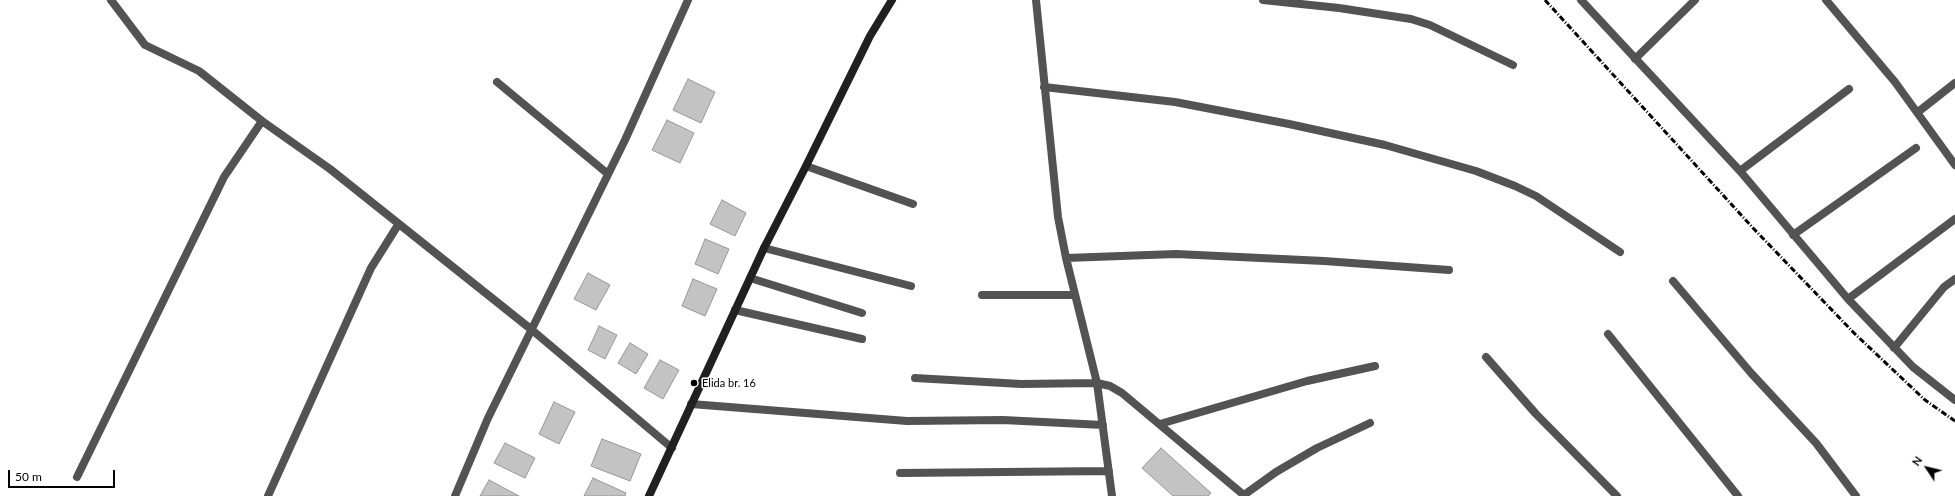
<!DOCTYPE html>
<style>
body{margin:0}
#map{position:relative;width:1955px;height:496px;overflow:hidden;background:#fff;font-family:Lato,sans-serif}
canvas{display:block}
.north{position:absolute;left:1907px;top:448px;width:40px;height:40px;-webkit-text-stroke:3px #fff;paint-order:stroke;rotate:305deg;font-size:11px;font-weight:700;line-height:16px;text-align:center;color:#000}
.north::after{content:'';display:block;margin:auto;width:14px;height:18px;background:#000;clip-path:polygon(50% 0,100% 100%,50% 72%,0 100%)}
.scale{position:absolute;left:8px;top:470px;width:107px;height:18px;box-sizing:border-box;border:2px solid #000;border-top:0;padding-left:5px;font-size:12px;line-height:14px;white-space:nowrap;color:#000;-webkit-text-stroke:3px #fff;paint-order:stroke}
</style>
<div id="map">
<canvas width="1955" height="496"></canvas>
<div class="north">N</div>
<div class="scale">50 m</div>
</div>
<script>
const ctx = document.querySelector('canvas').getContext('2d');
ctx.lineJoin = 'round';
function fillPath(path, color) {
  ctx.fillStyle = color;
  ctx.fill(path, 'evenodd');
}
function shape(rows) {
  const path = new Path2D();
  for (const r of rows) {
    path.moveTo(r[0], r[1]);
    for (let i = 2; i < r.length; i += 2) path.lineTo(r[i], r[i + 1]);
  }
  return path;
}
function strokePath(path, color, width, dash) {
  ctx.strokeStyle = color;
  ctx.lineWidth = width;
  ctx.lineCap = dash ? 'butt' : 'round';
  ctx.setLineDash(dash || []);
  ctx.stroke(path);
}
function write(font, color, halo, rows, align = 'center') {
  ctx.font = font + ' Lato,sans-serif';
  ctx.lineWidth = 3;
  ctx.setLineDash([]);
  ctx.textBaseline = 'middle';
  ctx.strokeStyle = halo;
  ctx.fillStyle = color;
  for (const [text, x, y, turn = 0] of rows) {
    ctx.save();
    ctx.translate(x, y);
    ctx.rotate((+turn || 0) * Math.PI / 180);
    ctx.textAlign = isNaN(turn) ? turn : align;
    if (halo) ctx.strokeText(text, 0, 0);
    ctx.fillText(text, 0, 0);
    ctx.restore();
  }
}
const building = shape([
 [688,79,715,92,701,123,673,110,688,79],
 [667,120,694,133,680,163,652,150,667,120],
 [722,200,746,213,735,236,710,224,722,200],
 [705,239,729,249,718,274,695,264,705,239],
 [588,273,610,285,596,310,574,299,588,273],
 [693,279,717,289,705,316,682,306,693,279],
 [599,326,617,335,605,359,588,350,599,326],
 [630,343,648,354,636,374,618,363,630,343],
 [660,360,679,370,663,399,644,388,660,360],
 [554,402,575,412,559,444,539,434,554,402],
 [602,439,641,454,630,481,591,466,602,439],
 [505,443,535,458,525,478,494,463,505,443],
 [1161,448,1211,493,1208,496,1173,496,1142,468,1161,448],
 [593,478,626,493,625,496,584,496,593,478],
 [489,480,519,496,480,496,489,480]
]);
fillPath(building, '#c3c3c3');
strokePath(building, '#979797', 1);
strokePath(shape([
 [111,0,145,45,199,71,262,121,330,169,532,330,672,448],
 [1036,0,1058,217,1066,258,1097,383,1110,386,1122,393,1245,496],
 [1263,0,1339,8,1411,19,1430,25,1513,65],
 [1581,0,1740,171,1848,299,1913,367,1955,400],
 [1826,0,1895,82,1955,165],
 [1635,59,1695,0],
 [497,82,608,174],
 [1044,87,1175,102,1289,124,1385,145,1476,171,1515,186,1536,196,1620,252],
 [1918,112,1955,83],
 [806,166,913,204],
 [1740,171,1849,89],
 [1793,235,1916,148],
 [764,248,911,286],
 [1066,258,1176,254,1324,261,1449,270],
 [750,278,862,313],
 [1673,281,1751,373,1816,443,1856,496],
 [982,295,1075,295],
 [1848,299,1955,219],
 [735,310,862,339],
 [1608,334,1738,496],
 [1894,348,1944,287,1955,279],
 [1486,357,1536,414,1617,496],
 [915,378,1021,384,1097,383,1112,496],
 [691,404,907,421,1003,420,1103,425],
 [1160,424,1307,381,1375,366],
 [900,473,1109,471],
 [77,477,224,177,262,121],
 [1244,495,1276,472,1317,448,1370,423],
 [268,496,371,268,398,225],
 [455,496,488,418,625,140,688,0]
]), '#535353', 8);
strokePath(shape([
 [649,496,764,248,806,166,870,36,892,0]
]), '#202020', 8);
strokePath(shape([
 [1545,0,1753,228,1854,333,1925,400,1955,421]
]), '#000', 3, [6, 2, 1, 2]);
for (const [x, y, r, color] of [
 [694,383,4,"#000"]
]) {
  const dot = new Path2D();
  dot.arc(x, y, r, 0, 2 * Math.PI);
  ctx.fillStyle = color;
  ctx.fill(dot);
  strokePath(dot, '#fff', 1.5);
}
write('11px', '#000', '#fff', [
 ["Elida br. 16",702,383]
], 'left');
</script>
